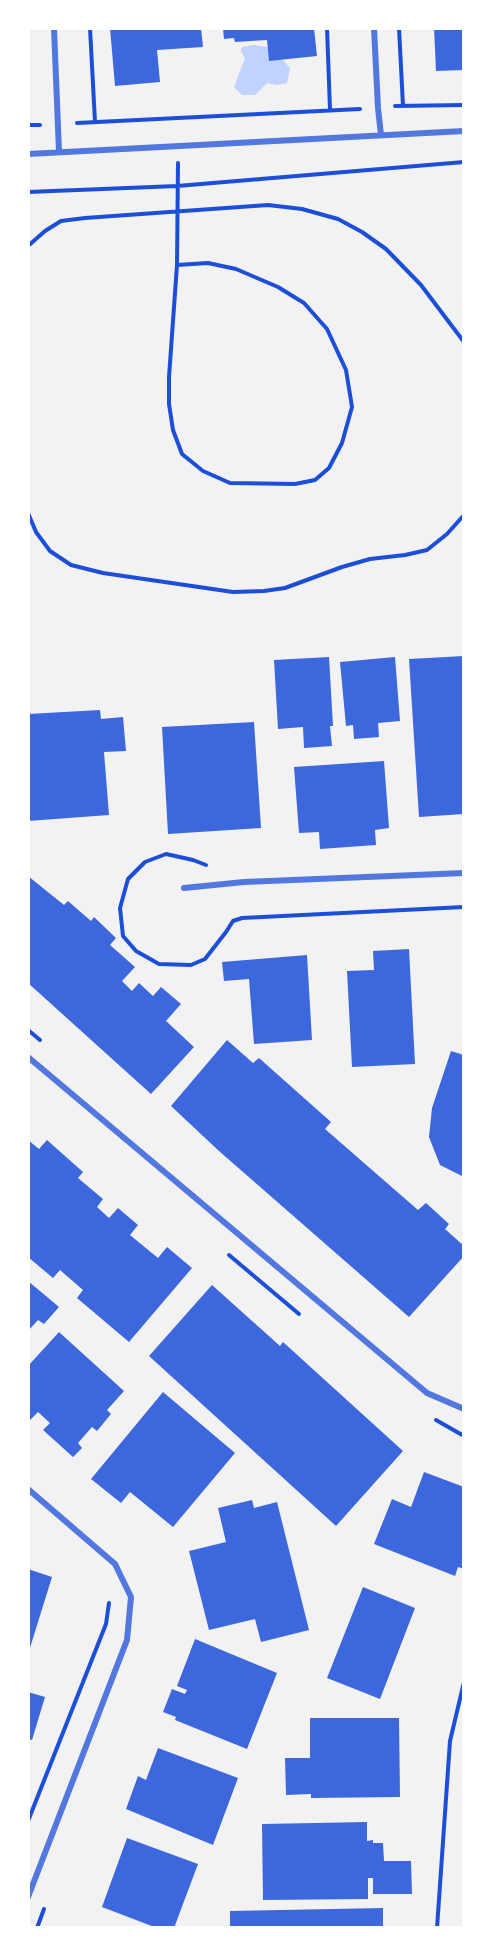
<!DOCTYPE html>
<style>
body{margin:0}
#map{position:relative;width:492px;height:1956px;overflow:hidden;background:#f2f2f2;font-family:Quicksand,sans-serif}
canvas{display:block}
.frame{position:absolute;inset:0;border:30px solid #fff;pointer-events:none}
</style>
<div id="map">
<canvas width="492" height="1956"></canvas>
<div class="frame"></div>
</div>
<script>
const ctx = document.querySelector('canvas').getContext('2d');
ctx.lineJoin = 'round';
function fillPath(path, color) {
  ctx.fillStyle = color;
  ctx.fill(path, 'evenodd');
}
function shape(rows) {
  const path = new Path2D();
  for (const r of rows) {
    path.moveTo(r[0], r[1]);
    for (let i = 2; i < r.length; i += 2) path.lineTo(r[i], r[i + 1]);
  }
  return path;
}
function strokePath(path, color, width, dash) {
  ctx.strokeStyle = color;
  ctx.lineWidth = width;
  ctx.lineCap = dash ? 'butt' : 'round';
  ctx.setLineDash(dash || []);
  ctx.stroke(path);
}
fillPath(shape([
 [254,45,268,47,269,60,282,59,290,68,287,83,277,85,267,83,255,95,242,95,234,87,245,58,241,51,242,47]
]), '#bfd3fe');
fillPath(shape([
 [110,28,201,28,203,47,157,50,160,82,115,86],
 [223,28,314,28,317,56,269,61,267,40,235,42,234,38,224,39],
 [434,28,464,28,464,70,436,71],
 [464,656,464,814,419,817,409,659],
 [329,657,333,726,330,726,332,746,304,748,303,727,278,729,274,660],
 [395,657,400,721,378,723,379,737,354,739,353,725,346,726,340,662],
 [100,710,101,719,123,717,126,751,104,752,109,815,28,821,28,714],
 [254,722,261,828,168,834,162,727],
 [384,761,389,828,375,830,376,845,320,849,319,832,299,833,294,767],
 [28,876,64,905,68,901,91,921,94,917,116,938,110,945,135,967,122,981,132,991,139,983,153,996,161,987,181,1004,166,1021,194,1047,151,1094,28,983],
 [409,949,415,1064,352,1067,347,971,374,970,373,951],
 [307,955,312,1040,254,1044,249,979,224,981,222,962],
 [227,1040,253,1063,259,1058,331,1122,325,1129,418,1210,426,1203,449,1224,445,1229,464,1246,464,1256,409,1317,219,1151,171,1106],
 [451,1051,464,1055,464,1177,440,1165,429,1137,432,1108],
 [28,1140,39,1149,47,1140,83,1172,78,1178,103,1199,97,1207,109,1218,118,1208,138,1225,130,1235,158,1258,167,1247,192,1268,129,1342,77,1298,83,1290,60,1270,53,1278,28,1257],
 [28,1281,59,1307,44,1324,38,1320,28,1331],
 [212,1285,280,1346,283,1342,403,1451,336,1526,149,1356],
 [59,1332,124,1391,107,1410,111,1414,97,1431,92,1427,78,1443,82,1448,73,1457,43,1430,50,1423,38,1412,28,1422,28,1366],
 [163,1392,235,1453,173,1527,130,1492,121,1503,91,1479],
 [424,1472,464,1487,464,1569,458,1567,455,1576,374,1544,392,1499,411,1507],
 [252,1500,254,1508,277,1502,309,1630,261,1642,255,1619,209,1630,189,1551,226,1542,218,1508],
 [28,1569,52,1577,29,1651,28,1651],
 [363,1587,415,1608,380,1699,327,1678],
 [195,1639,277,1673,247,1749,175,1720,176,1717,163,1712,172,1689,185,1694,187,1690,177,1686],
 [28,1692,45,1697,32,1740,28,1739],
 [310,1718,399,1718,400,1797,311,1798,311,1794,286,1795,285,1758,310,1758],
 [158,1748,238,1778,213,1845,126,1809,138,1776,146,1780],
 [367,1822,367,1841,373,1840,373,1843,383,1843,384,1861,411,1861,412,1894,373,1894,373,1878,368,1878,368,1899,263,1900,262,1824],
 [127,1838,198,1864,174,1928,157,1928,102,1907],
 [383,1908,383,1928,230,1928,230,1911]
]), '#3d67dc');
strokePath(shape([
 [90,28,95,122],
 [327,28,330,110],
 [399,28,403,106],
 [395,106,464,105],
 [77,123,360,109],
 [28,125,40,125],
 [28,192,177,186,464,162],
 [28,246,45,231,61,221,85,218,268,205,302,209,338,219,362,232,386,249,421,285,464,342],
 [177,265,208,263,236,269,278,287,304,303,327,329,346,370,352,407,342,443,329,468,315,480,295,484,230,483,203,471,182,454,173,430,169,404,169,377,177,265,178,163],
 [28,513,36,532,50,551,71,565,103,573,233,592,264,591,285,588,342,567,370,559,405,555,427,550,447,534,464,515],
 [206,865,193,860,166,854,145,862,128,879,120,908,123,936,136,951,159,964,191,965,205,959,226,932,233,921,242,918,464,907],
 [28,1030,40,1040],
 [229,1255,299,1314],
 [436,1420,464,1436],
 [28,1821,106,1624,109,1603],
 [37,1928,44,1909],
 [437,1928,450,1741,464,1682]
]), '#1d4ed8', 4);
strokePath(shape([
 [54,28,59,152],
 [374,28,378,108,381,135],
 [28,154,464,131],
 [184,888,244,882,464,873],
 [28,1057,427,1393,464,1409],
 [28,1489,115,1564,131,1597,127,1640,28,1897]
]), '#5277de', 6);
</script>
